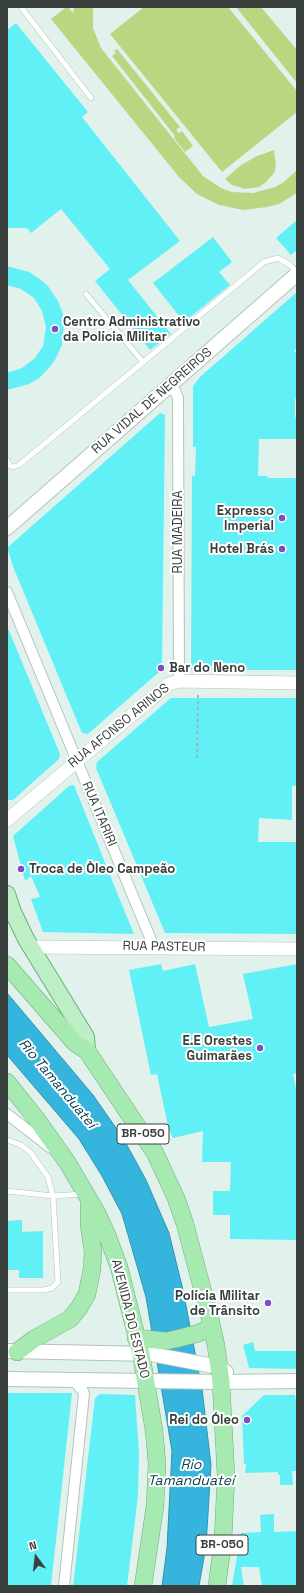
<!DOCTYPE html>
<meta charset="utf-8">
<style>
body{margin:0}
#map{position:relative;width:304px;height:1593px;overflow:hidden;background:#e1f2ec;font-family:"Space Grotesk",sans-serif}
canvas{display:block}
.frame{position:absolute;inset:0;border:8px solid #383f3d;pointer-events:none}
.north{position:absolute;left:16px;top:1537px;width:40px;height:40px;-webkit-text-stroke:3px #fff;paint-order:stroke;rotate:345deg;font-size:11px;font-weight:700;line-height:16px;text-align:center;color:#383f3d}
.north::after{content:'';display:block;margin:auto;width:14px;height:18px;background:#383f3d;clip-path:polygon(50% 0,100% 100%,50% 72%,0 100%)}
</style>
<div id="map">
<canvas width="304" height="1593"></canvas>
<div class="frame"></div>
<div class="north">N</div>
</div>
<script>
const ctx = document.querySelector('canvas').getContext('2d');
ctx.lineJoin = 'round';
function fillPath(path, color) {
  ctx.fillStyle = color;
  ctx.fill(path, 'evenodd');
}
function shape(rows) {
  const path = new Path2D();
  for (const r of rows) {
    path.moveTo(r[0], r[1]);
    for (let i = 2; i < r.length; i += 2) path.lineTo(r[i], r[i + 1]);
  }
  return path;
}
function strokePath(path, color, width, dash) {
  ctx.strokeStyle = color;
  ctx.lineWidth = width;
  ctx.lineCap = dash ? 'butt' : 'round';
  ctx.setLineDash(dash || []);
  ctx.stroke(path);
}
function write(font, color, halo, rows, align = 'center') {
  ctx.font = font + ' "Space Grotesk",sans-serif';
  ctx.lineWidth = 4;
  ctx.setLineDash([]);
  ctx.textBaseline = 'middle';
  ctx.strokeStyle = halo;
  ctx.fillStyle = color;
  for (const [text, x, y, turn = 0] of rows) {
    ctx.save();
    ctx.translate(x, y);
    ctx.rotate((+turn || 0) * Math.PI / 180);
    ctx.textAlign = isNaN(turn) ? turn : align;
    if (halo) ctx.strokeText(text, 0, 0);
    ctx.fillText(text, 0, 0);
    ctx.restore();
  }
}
fillPath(shape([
 [66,7,68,7,73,13,74,7,93,7,93,28,101,48,203,176,221,188,232,192,253,193,275,187,284,182,297,170,297,193,279,204,267,207,243,210,219,205,197,194,179,177,51,19],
 [144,7,228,7,297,91,297,112,222,172,110,34],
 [236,7,261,7,297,50,297,83],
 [117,49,180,127,176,130,179,133,182,131,193,146,185,152,174,138,175,136,112,56,116,53,114,51],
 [274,150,276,166,274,173,265,183,259,187,245,189,232,185,225,179,241,165,257,156]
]), '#b9d681');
const water = shape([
 [7,993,93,1095,123,1138,146,1180,169,1233,183,1290,202,1389,211,1465,206,1546,199,1586,162,1586,167,1548,172,1451,146,1297,122,1214,102,1176,79,1139,7,1055,7,993]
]);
fillPath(water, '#35b5de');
strokePath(water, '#3692ae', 1);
fillPath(shape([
 [16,23,88,112,82,117,180,241,128,280,171,334,150,350,95,281,110,269,61,209,31,233,27,228,7,228,7,30],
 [297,220,297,250,291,255,276,238],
 [213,237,232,262,219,272,230,285,184,322,153,283],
 [7,266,29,272,40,279,48,286,58,301,63,314,64,325,62,345,55,360,49,368,38,379,29,384,7,390,7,373,22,368,35,358,43,346,46,327,42,311,34,298,21,289,7,285],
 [297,292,297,348,294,351,297,354,297,399,295,399,295,417,297,417,297,439,259,439,258,476,268,476,267,478,297,478,297,670,191,670,192,476,195,476,196,447,193,447,193,386,200,377],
 [160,413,165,415,162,666,159,672,88,734,82,733,14,569,8,551,8,547],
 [7,626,60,754,59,759,13,800,7,800],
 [171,698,297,698,297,786,292,786,292,820,259,818,258,842,297,842,297,934,165,933,96,768,97,762],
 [74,785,120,900,134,934,43,932,31,899,40,897,31,876,25,881,13,836,69,786],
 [161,964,163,971,195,964,209,1027,253,1019,243,974,297,964,297,1073,293,1074,297,1094,297,1240,230,1239,230,1215,213,1215,213,1191,230,1191,231,1162,202,1162,203,1131,173,1138,171,1134,168,1126,157,1074,151,1075,129,970],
 [22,1220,22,1232,43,1231,43,1278,19,1278,19,1270,7,1270,7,1221],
 [253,1342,255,1351,297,1351,297,1369,249,1368,243,1345],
 [7,1393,72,1393,51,1586,7,1586],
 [100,1394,135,1395,139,1452,138,1496,127,1586,73,1586,95,1398],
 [264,1395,295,1395,297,1407,297,1471,292,1471,293,1485,280,1485,280,1475,278,1475,278,1472,245,1473,246,1464,244,1464,242,1416],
 [274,1514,274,1532,297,1531,297,1586,262,1586,259,1567,241,1567,244,1586,232,1586,241,1533,261,1532,260,1515]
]), '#61f0f6');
const service = shape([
 [21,7,91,98],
 [86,294,143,362],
 [7,460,10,466,13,467,19,465,264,262,278,258,290,265,296,272],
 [7,1140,21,1145,30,1152,48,1177,53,1196,58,1282,52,1288,44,1290,7,1290],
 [7,1191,53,1196,82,1194]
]);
const minor = shape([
 [172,384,178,398,179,681],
 [7,592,154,947],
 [7,1114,51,1148],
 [64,1586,84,1394,82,1389,80,1388,74,1380]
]);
const tertiary = shape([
 [7,820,169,684,179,681,297,683],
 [30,947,297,949]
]);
const secondary = shape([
 [7,528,297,274],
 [7,1351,151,1354,219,1367,226,1372],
 [7,1379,221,1382,297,1381]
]);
const primary = shape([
 [7,894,13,912,26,939,86,1037,87,1051]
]);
const trunk = shape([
 [7,965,75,1043,87,1051,155,1153,176,1198,185,1224,209,1314,216,1345,221,1382,226,1476,223,1540,217,1586],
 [7,1082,35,1117,67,1162,96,1211,107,1235,119,1267,141,1354,154,1430,157,1463,155,1506,143,1586],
 [136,1338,166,1341,176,1339,199,1333,212,1327],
 [17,1352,34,1339,70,1319,79,1308,87,1294,92,1269,93,1252,89,1225,89,1202]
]);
strokePath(service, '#b2c3bd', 6);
strokePath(minor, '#b2c3bd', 12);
strokePath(tertiary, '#b2c3bd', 14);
strokePath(secondary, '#b2c3bd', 16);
strokePath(primary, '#71ab7d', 18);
strokePath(trunk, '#71ab7d', 18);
strokePath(shape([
 [197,758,198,693]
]), '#a5b2ae', 2, [3, 3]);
strokePath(service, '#fff', 5);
strokePath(minor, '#fff', 10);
strokePath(tertiary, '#fff', 13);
strokePath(secondary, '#fff', 14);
strokePath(primary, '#bcefc5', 16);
strokePath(trunk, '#a6eab2', 17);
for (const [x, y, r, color] of [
 [55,329,4,"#7e4dc5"],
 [282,518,4,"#7e4dc5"],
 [282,549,4,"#7e4dc5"],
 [161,668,4,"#7e4dc5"],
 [21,869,4,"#7e4dc5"],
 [260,1048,4,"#7e4dc5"],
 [268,1303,4,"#7e4dc5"],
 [247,1420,4,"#7e4dc5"]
]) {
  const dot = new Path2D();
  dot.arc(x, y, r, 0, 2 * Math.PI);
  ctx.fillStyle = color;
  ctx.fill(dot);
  strokePath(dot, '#fff', 1.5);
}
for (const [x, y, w] of [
 [143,1134,52],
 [222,1545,52]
]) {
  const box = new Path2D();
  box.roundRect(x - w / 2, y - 10, w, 20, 3);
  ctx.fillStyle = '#fff';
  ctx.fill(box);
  strokePath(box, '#383f3d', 1);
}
write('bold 12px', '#383f3d', null, [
 ["BR-050",143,1134],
 ["BR-050",222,1545]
]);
write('bold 13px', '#383f3d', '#fff', [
 ["Centro Administrativo",63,322,"left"],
 ["da Polícia Militar",63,337,"left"],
 ["Expresso",274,511],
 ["Imperial",274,526],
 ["Hotel Brás",274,549],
 ["Bar do Neno",169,668,"left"],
 ["Troca de Òleo Campeão",29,869,"left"],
 ["E.E Orestes",252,1041],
 ["Guimarães",252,1056],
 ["Polícia Militar",260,1296],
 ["de Trânsito",260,1311],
 ["Rei do Óleo",239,1420]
], 'right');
write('13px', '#383f3d', '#fff', [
 ["RUA VIDAL DE NEGREIROS",152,401,-41],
 ["RUA MADEIRA",178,532,-90],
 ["RUA AFONSO ARINOS",119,726,-39],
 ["RUA ITARIRI",99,814,67],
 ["RUA PASTEUR",164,947,1],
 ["AVENIDA DO ESTADO",130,1319,76]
]);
write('italic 14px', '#0a4152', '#fff', [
 ["Rio Tamanduateí",57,1084,50],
 ["Rio",191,1465],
 ["Tamanduateí",191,1481]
]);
</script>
